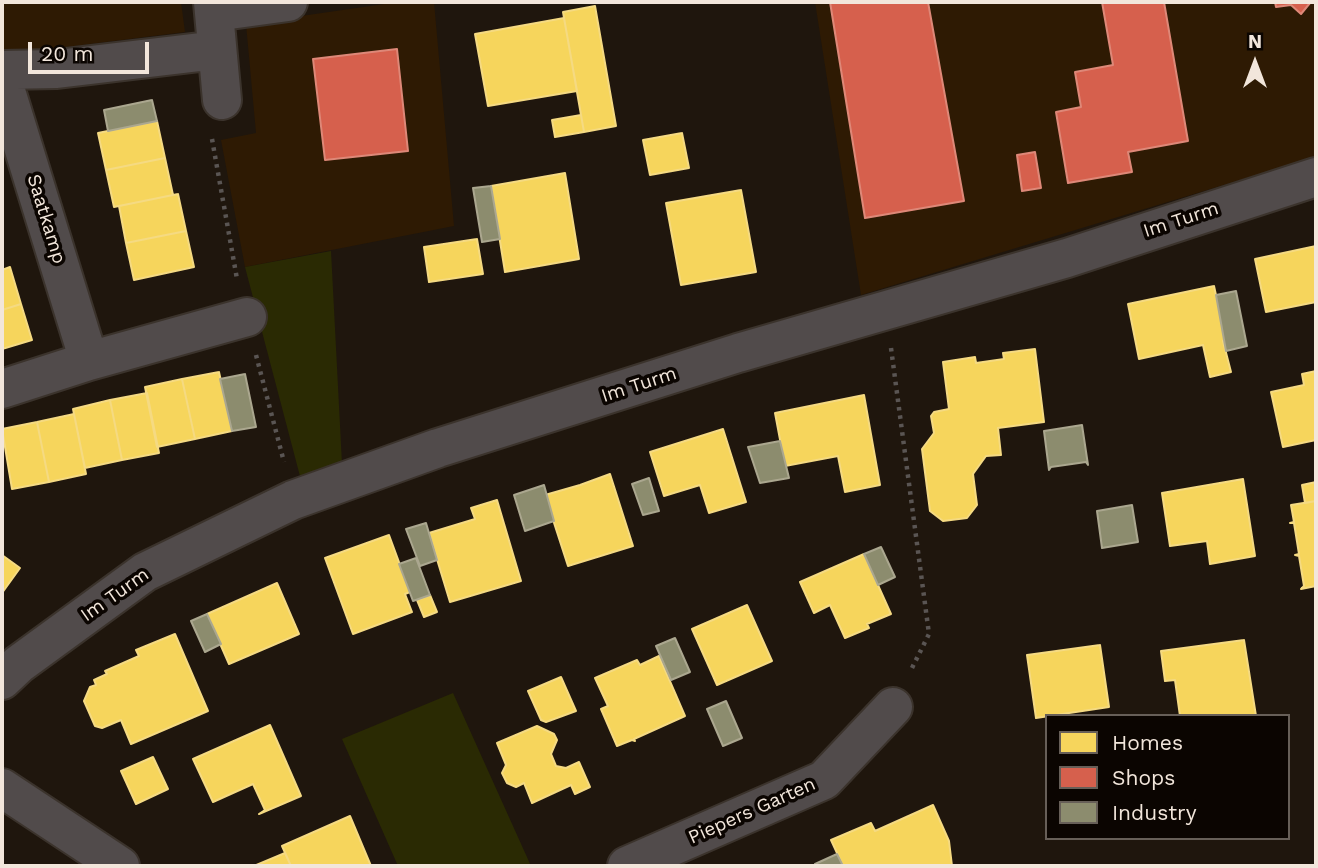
<!DOCTYPE html>
<style>
body{margin:0}
#map{position:relative;width:1318px;height:868px;overflow:hidden;background:#1f160d;font-family:"Work Sans",sans-serif}
canvas{display:block}
.frame{position:absolute;inset:0;border:4px solid #f2e6db;pointer-events:none}
.legend{position:absolute;left:1045px;top:714px;width:245px;height:126px;box-sizing:border-box;background:#0b0501;border:2px solid #675f58;margin:0;padding:9px 12px;list-style:none;font-size:21px;color:#f2e6db}
.legend li{display:flex;align-items:center;gap:14px;height:35px}
.legend b{width:35px;border:2px solid #675f58}
.north{position:absolute;left:1220px;top:28px;width:70px;height:70px;-webkit-text-stroke:5px #0b0501;paint-order:stroke;rotate:0deg;font-size:19px;font-weight:700;line-height:28px;text-align:center;color:#f2e6db}
.north::after{content:'';display:block;margin:auto;width:24px;height:32px;background:#f2e6db;clip-path:polygon(50% 0,100% 100%,50% 72%,0 100%)}
.scale{position:absolute;left:28px;top:42px;width:121px;height:32px;box-sizing:border-box;border:4px solid #f2e6db;border-top:0;padding-left:9px;font-size:21px;line-height:24px;white-space:nowrap;color:#f2e6db;-webkit-text-stroke:5px #0b0501;paint-order:stroke}
</style>
<div id="map">
<canvas width="1318" height="868"></canvas>
<div class="frame"></div>
<ul class="legend">
<li><b style="height:19px;background:#f6d55c"></b>Homes</li>
<li><b style="height:19px;background:#d6604d"></b>Shops</li>
<li><b style="height:19px;background:#8c8c6e"></b>Industry</li>
</ul>
<div class="north">N</div>
<div class="scale">20 m</div>
</div>
<script>
const ctx = document.querySelector('canvas').getContext('2d');
ctx.lineJoin = 'round';
function fillPath(path, color) {
  ctx.fillStyle = color;
  ctx.fill(path, 'evenodd');
}
function shape(rows) {
  const path = new Path2D();
  for (const r of rows) {
    path.moveTo(r[0], r[1]);
    for (let i = 2; i < r.length; i += 2) path.lineTo(r[i], r[i + 1]);
  }
  return path;
}
function strokePath(path, color, width, dash) {
  ctx.strokeStyle = color;
  ctx.lineWidth = width;
  ctx.lineCap = dash ? 'butt' : 'round';
  ctx.setLineDash(dash || []);
  ctx.stroke(path);
}
function write(font, color, halo, rows, align = 'center') {
  ctx.font = font + ' "Work Sans",sans-serif';
  ctx.lineWidth = 7;
  ctx.setLineDash([]);
  ctx.textBaseline = 'middle';
  ctx.strokeStyle = halo;
  ctx.fillStyle = color;
  for (const [text, x, y, turn = 0] of rows) {
    ctx.save();
    ctx.translate(x, y);
    ctx.rotate((+turn || 0) * Math.PI / 180);
    ctx.textAlign = isNaN(turn) ? turn : align;
    if (halo) ctx.strokeText(text, 0, 0);
    ctx.fillText(text, 0, 0);
    ctx.restore();
  }
}
fillPath(shape([
 [2,2,181,2,185,32,2,55],
 [398,2,434,2,454,226,245,267,221,140,256,133,246,24],
 [815,2,1316,2,1316,157,861,295]
]), '#2e1a03');
fillPath(shape([
 [331,251,342,464,301,480,245,267],
 [453,693,531,866,398,866,342,739]
]), '#2a2a03');
const homes = shape([
 [595,6,616,126,584,132,563,12,595,6],
 [564,18,577,91,488,106,475,34,564,18],
 [581,115,584,132,555,137,552,120,581,115],
 [157,121,165,158,106,170,98,133,157,121],
 [682,133,689,168,650,175,643,140,682,133],
 [165,158,173,195,114,207,106,170,165,158],
 [565,173,579,259,505,272,491,186,565,173],
 [741,190,756,272,681,285,666,203,741,190],
 [178,194,186,231,126,243,119,206,178,194],
 [186,231,194,267,134,280,126,243,186,231],
 [477,239,483,274,429,282,424,247,477,239],
 [1316,246,1316,302,1266,312,1255,259,1316,246],
 [10,267,21,304,2,310,2,270,10,267],
 [1214,286,1226,341,1223,341,1231,372,1210,377,1203,345,1139,359,1128,304,1214,286],
 [21,304,32,340,2,349,2,310,21,304],
 [1035,349,1044,422,998,428,1001,455,986,456,973,474,977,505,967,518,943,521,930,511,922,449,934,433,931,416,934,412,949,409,943,362,975,357,976,363,1004,359,1003,353,1035,349],
 [1316,371,1316,440,1283,447,1271,392,1304,385,1302,374,1316,371],
 [219,372,232,431,195,439,182,379,219,372],
 [182,379,195,439,157,447,145,387,182,379],
 [147,393,159,453,122,460,110,400,147,393],
 [864,395,880,485,845,492,838,456,785,466,775,413,864,395],
 [110,400,122,460,85,468,73,409,110,400],
 [74,414,86,474,49,482,37,422,74,414],
 [37,422,49,482,12,489,2,429,37,422],
 [723,429,746,502,709,513,700,485,664,496,650,452,723,429],
 [610,474,633,546,568,566,545,495,580,485,610,474],
 [1243,479,1255,556,1210,564,1207,541,1170,546,1162,493,1243,479],
 [1316,482,1316,501,1305,503,1302,485,1316,482],
 [497,500,521,581,450,602,429,533,475,519,471,508,497,500],
 [1316,501,1316,586,1301,589,1304,586,1299,556,1295,555,1299,554,1294,523,1290,523,1294,522,1291,505,1316,501],
 [389,535,410,592,405,594,412,612,353,634,325,558,389,535],
 [864,554,891,614,867,624,869,628,845,638,830,605,814,613,800,582,864,554],
 [2,555,20,568,2,593,2,555],
 [277,583,299,634,229,664,207,614,277,583],
 [430,595,437,612,424,617,417,600,430,595],
 [747,605,772,661,717,685,692,629,747,605],
 [175,634,208,711,131,744,121,720,102,728,95,726,84,701,90,687,96,685,94,680,107,674,105,671,139,656,136,650,175,634],
 [1244,640,1256,716,1180,716,1175,680,1165,681,1161,651,1244,640],
 [1100,645,1109,707,1036,718,1027,655,1100,645],
 [659,656,685,716,634,739,635,741,632,740,617,746,601,709,608,706,595,678,637,660,640,665,659,656],
 [561,677,576,711,546,722,541,720,528,691,561,677],
 [270,725,301,796,259,814,265,810,253,784,213,802,193,759,270,725],
 [537,726,554,734,557,740,551,754,556,766,566,768,579,762,590,787,575,794,571,785,532,803,524,783,516,787,507,783,502,773,506,765,497,743,537,726],
 [153,757,168,789,136,804,121,771,153,757],
 [933,805,949,841,952,866,843,866,831,840,871,823,875,831,933,805],
 [350,816,371,866,291,866,282,846,350,816],
 [285,853,291,866,254,866,285,853]
]);
fillPath(homes, '#f6d55c');
strokePath(homes, '#f5da82', 2);
const shops = shape([
 [830,2,928,2,964,201,865,218,830,2],
 [1102,2,1164,2,1188,141,1128,152,1132,172,1068,183,1056,112,1081,107,1075,72,1113,65,1102,2],
 [1275,2,1316,2,1310,3,1301,14,1291,5,1276,7,1275,2],
 [397,49,408,151,325,160,313,59,397,49],
 [1035,152,1041,188,1022,191,1017,155,1035,152]
]);
fillPath(shops, '#d6604d');
strokePath(shops, '#de8878', 2);
const industry = shape([
 [152,100,157,121,108,131,104,110,152,100],
 [491,186,500,239,482,242,473,188,491,186],
 [1236,291,1247,346,1226,351,1216,295,1236,291],
 [245,374,256,427,232,431,220,379,245,374],
 [1082,425,1088,465,1086,462,1051,467,1049,470,1044,431,1082,425],
 [780,441,789,478,760,483,748,447,780,441],
 [649,478,659,511,643,515,632,484,649,478],
 [544,485,554,521,525,531,514,495,544,485],
 [1132,505,1138,542,1102,548,1097,511,1132,505],
 [426,523,437,560,420,566,406,529,426,523],
 [881,547,895,577,878,585,864,554,881,547],
 [416,558,430,595,413,601,399,564,416,558],
 [207,614,221,644,205,652,191,621,207,614],
 [675,638,690,672,671,680,656,646,675,638],
 [726,701,742,738,723,746,707,709,726,701],
 [837,854,843,866,816,866,815,864,837,854]
]);
fillPath(industry, '#8c8c6e');
strokePath(industry, '#aba78f', 2);
const minor = shape([
 [213,2,222,100],
 [215,12,288,2],
 [2,70,57,69,217,50],
 [2,78,89,361,247,317],
 [2,389,89,361],
 [2,680,19,664,145,572,293,500,438,448,738,353,1067,258,1316,177],
 [2,788,120,866],
 [627,866,824,780,893,707]
]);
strokePath(minor, '#3b332c', 42);
strokePath(shape([
 [212,139,237,279],
 [891,348,929,634,910,672],
 [256,355,284,462]
]), '#5a5553', 4.5, [3.5, 5]);
strokePath(minor, '#514b4b', 38);
write('19px', '#f2e6db', '#0b0501', [
 ["Saatkamp",46,219,73],
 ["Im Turm",1181,220,-18],
 ["Im Turm",639,385,-18],
 ["Im Turm",115,595,-35],
 ["Piepers Garten",752,811,-24]
]);
</script>
